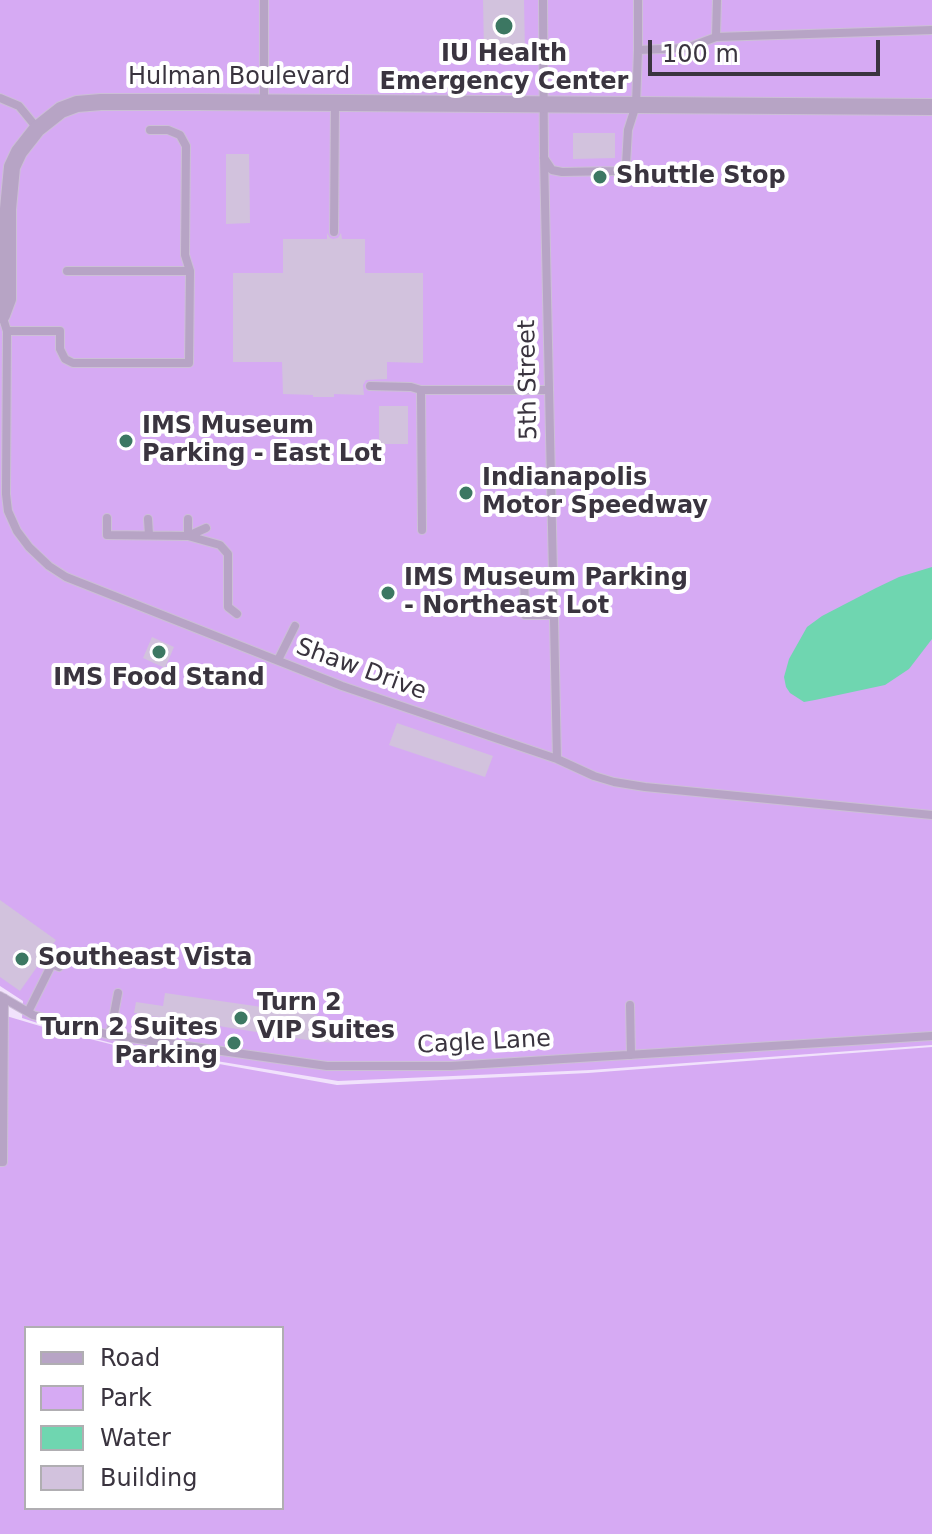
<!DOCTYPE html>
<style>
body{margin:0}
#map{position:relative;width:932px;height:1534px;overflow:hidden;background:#f1e2fc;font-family:"DejaVu Sans",sans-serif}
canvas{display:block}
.legend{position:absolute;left:24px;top:1326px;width:260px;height:184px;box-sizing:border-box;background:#fff;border:2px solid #b0aeb2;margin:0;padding:10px 14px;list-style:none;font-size:24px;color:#3a343f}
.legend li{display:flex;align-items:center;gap:16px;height:40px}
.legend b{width:40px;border:2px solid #b0aeb2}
.scale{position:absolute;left:648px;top:40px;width:232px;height:36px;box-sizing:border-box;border:4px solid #3a343f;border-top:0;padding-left:10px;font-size:24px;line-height:28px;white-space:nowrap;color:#3a343f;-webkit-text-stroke:6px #fff;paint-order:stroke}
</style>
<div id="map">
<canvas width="932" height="1534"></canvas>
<ul class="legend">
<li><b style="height:10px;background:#b7a4c5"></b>Road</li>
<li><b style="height:22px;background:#d6aaf3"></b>Park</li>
<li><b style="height:22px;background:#6fd6b0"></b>Water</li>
<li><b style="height:22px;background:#d2c2dd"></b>Building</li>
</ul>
<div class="scale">100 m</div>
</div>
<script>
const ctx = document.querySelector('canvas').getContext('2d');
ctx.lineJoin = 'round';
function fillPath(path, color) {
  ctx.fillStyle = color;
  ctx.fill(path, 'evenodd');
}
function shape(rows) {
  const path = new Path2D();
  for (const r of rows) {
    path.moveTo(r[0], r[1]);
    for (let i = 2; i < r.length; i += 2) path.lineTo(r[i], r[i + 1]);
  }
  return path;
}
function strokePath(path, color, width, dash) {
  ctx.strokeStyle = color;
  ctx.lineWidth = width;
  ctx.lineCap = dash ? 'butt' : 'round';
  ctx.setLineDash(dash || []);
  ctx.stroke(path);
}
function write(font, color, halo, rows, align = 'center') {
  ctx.font = font + ' "DejaVu Sans",sans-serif';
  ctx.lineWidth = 8;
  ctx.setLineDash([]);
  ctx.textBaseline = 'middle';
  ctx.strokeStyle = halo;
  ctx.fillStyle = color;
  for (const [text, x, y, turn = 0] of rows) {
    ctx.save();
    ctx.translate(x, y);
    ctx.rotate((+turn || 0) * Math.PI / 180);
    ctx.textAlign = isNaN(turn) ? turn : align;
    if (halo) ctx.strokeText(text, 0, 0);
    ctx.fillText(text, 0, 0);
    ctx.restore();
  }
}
fillPath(shape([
 [0,0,932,0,932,1045,591,1070,338,1081,119,1045,50,1027,22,1018,23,1001,0,986],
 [0,1006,3,1015,50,1029,118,1046,337,1085,588,1073,932,1047,932,1534,0,1534],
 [26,1328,282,1328,282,1508,26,1508]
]), '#d6aaf3');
fillPath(shape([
 [932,567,932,639,909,669,885,685,815,700,804,702,790,693,786,687,784,677,789,659,807,627,822,616,876,588,899,577]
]), '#6fd6b0');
fillPath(shape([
 [483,0,524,0,525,52,484,53],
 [573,133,615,133,615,158,573,159],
 [226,154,249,154,250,223,226,224],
 [327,233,330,238,333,239,338,238,341,233,342,239,365,239,365,273,423,273,423,363,387,362,387,379,366,380,363,385,364,395,334,394,334,397,313,397,313,395,283,394,282,362,233,362,233,273,283,273,283,239,327,239],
 [379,406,408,406,408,444,379,444],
 [152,637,174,647,165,668,143,658],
 [397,723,493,756,485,777,389,745],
 [0,900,56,940,20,991,0,977],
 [165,993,317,1015,316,1028,335,1029,335,1043,314,1041,161,1017,142,1016,143,1014,134,1013,136,1002,163,1006]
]), '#d2c2dd');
const lane = shape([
 [543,0,544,157,557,759],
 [716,37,717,0],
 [638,50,638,0],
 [0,98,19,106,37,128],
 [264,102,264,0],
 [544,158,552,170,562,172,617,171,626,165,628,130,636,105,638,50,687,48,716,37,932,30],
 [334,232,335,103],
 [67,271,190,271],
 [2,315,7,331,6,494,8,511,17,531,29,547,49,566,66,577,342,686,557,759,594,776,614,782,645,787,932,815],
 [7,331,60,331,60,349,65,359,73,363,189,363,190,271,185,255,186,146,180,135,168,130,150,130],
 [370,386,411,387,421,390,549,390],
 [421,390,422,530],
 [107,518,107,535,188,536,220,545,228,554,228,607,237,614],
 [148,519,149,535],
 [188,519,188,536,206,528],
 [524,572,525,615,554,615],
 [278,660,295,626],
 [0,996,33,1015,110,1035,327,1066,451,1066,932,1036],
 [630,1005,631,1055],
 [28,1012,52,964,59,967],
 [110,1035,118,993],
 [0,1162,3,1162,4,998]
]);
const street = shape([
 [0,315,2,315,8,299,8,209,12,167,19,152,37,129,61,110,77,104,101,102,197,102,932,107]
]);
strokePath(lane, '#ccbfd6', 10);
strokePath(street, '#ccbfd6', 18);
strokePath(lane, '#b7a4c5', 8);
strokePath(street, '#b7a4c5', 16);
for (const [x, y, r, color] of [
 [504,26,10,"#3c7762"],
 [600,177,8,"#3c7762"],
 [126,441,8,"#3c7762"],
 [466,493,8,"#3c7762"],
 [388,593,8,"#3c7762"],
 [159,652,8,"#3c7762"],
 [22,959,8,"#3c7762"],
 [241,1018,8,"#3c7762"],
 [234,1043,8,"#3c7762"]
]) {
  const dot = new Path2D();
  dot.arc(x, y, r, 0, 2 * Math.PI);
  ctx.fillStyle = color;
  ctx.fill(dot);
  strokePath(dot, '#fff', 3);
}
write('bold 24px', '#3a343f', '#fff', [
 ["IU Health",504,55,"center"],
 ["Emergency Center",504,83,"center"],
 ["Shuttle Stop",616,177],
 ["IMS Museum",142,427],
 ["Parking - East Lot",142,455],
 ["Indianapolis",482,479],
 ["Motor Speedway",482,507],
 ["IMS Museum Parking",404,579],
 ["- Northeast Lot",404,607],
 ["IMS Food Stand",159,679,"center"],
 ["Southeast Vista",38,959],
 ["Turn 2",257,1004],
 ["VIP Suites",257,1032],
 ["Turn 2 Suites",218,1029,"right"],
 ["Parking",218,1057,"right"]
], 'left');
write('24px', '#3a343f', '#fff', [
 ["Hulman Boulevard",239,78],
 ["5th Street",529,380,-91],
 ["Shaw Drive",361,670,20],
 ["Cagle Lane",484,1043,-3]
]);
</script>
